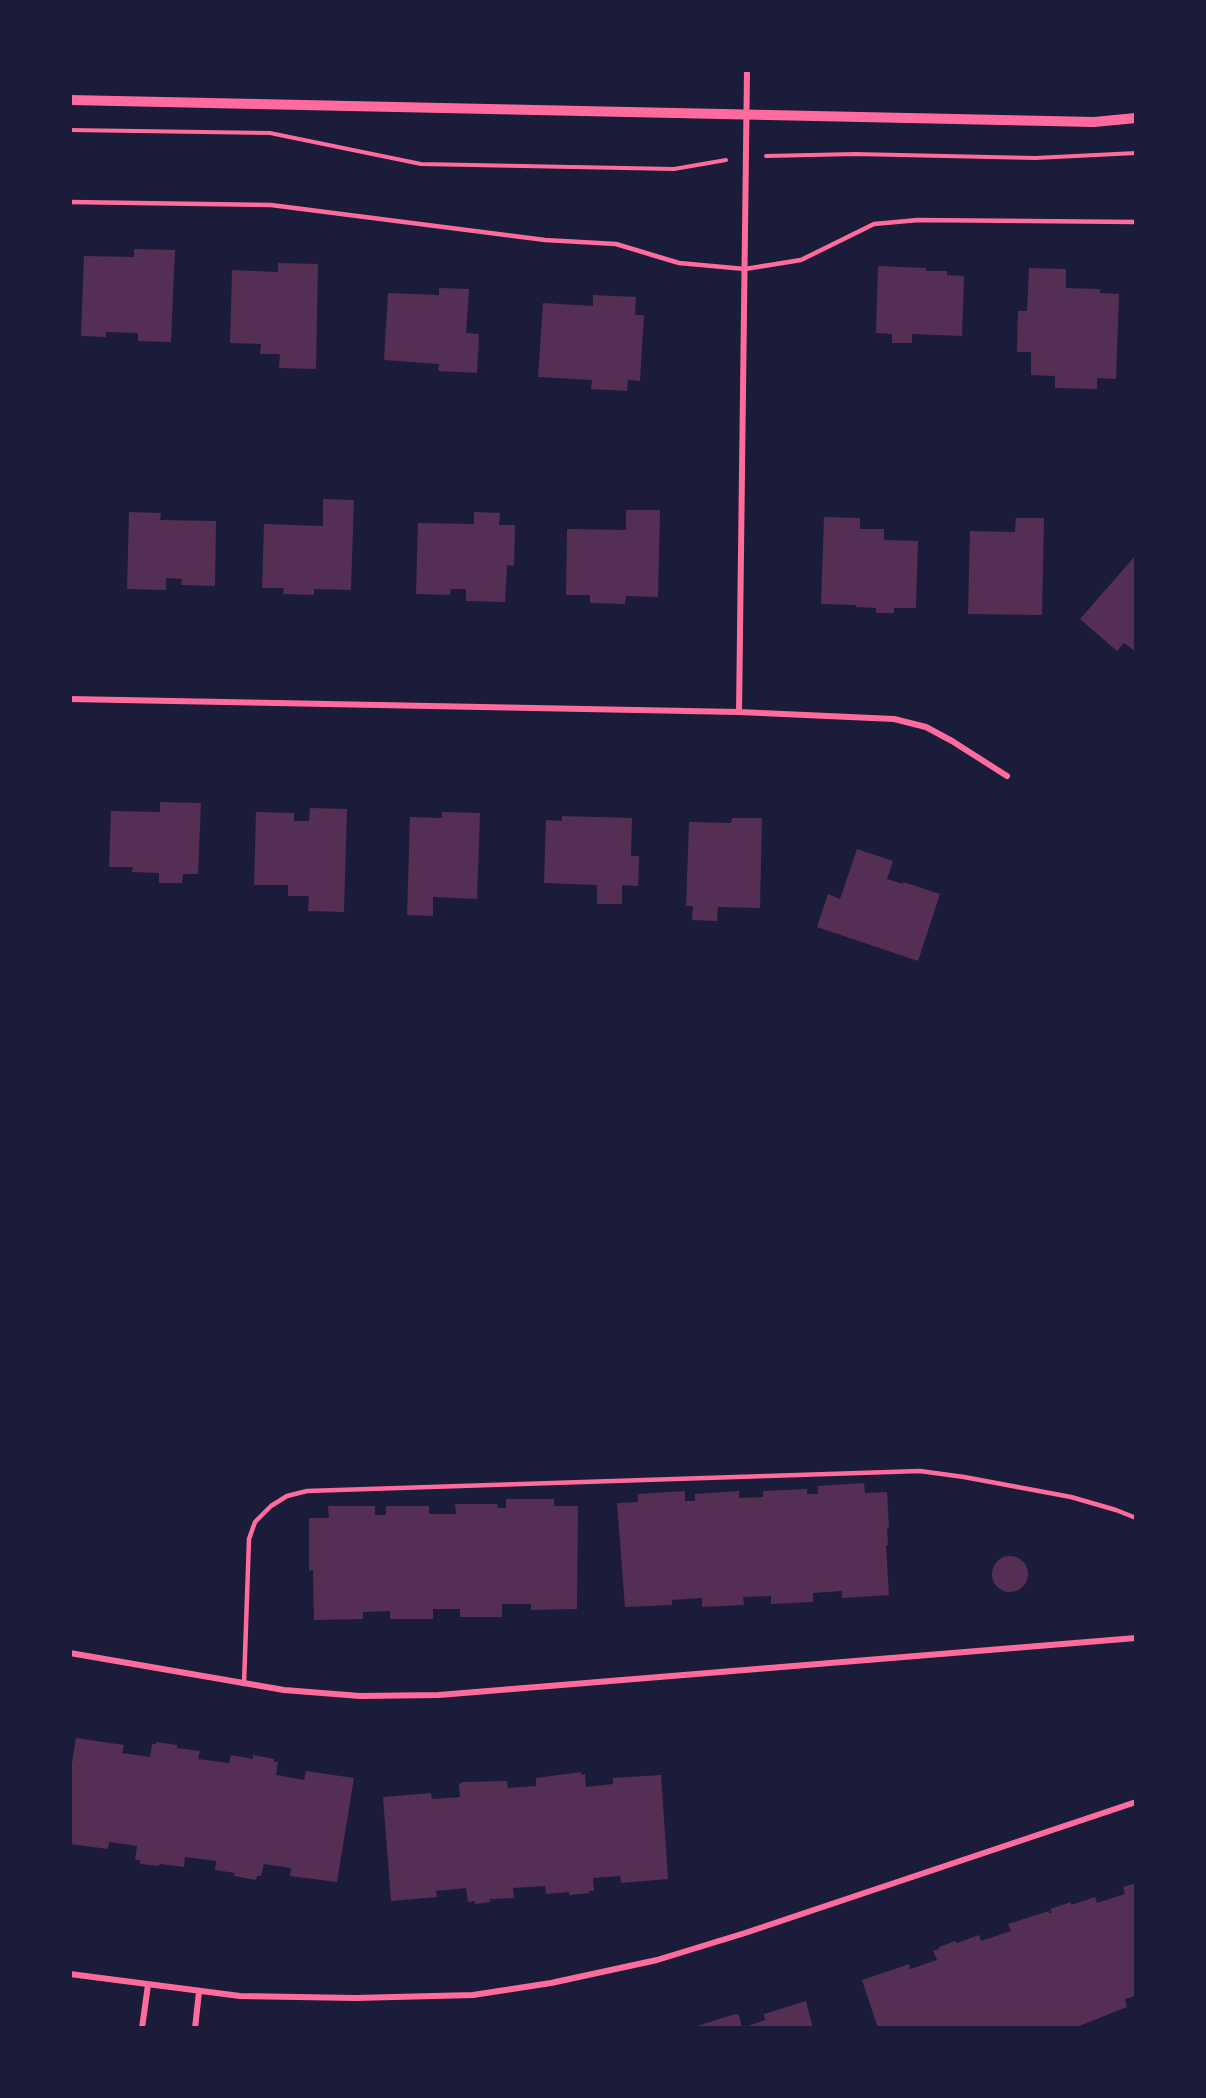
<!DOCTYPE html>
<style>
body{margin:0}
#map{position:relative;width:1206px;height:2098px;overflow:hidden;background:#1b1b3a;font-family:Jost,sans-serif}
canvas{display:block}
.frame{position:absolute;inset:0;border:72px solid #1b1b3a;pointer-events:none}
</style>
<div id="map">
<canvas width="1206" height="2098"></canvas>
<div class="frame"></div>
</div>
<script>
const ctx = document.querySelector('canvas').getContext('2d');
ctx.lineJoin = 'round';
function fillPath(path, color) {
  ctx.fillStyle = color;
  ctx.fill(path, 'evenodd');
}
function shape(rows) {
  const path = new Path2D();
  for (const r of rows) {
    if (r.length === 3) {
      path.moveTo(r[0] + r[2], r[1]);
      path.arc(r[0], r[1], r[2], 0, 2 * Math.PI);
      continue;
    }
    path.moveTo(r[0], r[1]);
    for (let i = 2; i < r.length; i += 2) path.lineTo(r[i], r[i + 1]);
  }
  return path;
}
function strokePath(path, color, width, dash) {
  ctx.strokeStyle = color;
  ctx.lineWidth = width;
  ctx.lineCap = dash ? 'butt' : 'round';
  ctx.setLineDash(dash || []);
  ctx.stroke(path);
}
fillPath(shape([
 [134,249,175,250,171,342,138,341,138,333,106,332,106,337,81,336,84,256,134,257],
 [278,263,318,264,316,369,279,368,280,354,260,354,261,344,230,343,232,270,278,272],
 [878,266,926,268,926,271,947,271,947,275,964,276,962,336,912,334,912,343,892,343,892,334,876,333],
 [1029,268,1066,269,1066,288,1100,289,1100,293,1119,294,1116,379,1097,378,1097,389,1055,388,1055,376,1031,375,1031,352,1017,352,1018,311,1027,311],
 [439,288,469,289,466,333,479,334,477,373,438,371,439,364,384,360,388,293,439,295],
 [593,295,636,297,635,315,644,315,640,381,628,380,627,391,591,389,592,380,538,377,543,303,593,306],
 [323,499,354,500,351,590,314,589,314,595,283,594,284,588,262,588,264,524,323,526],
 [626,510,660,510,658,597,626,596,625,604,590,603,590,595,566,595,567,529,626,530],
 [129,512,161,513,160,520,216,521,215,586,181,585,182,579,166,578,166,590,127,589],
 [474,512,500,513,499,525,515,525,514,566,507,565,505,602,466,601,466,589,451,589,450,595,416,594,418,523,474,524],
 [824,517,860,518,860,529,884,529,884,540,918,541,916,608,894,608,894,613,876,613,876,608,856,607,856,605,821,604],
 [1016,518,1044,518,1042,615,968,614,970,531,1015,532],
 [1136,555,1136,652,1124,643,1117,651,1080,619],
 [160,802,201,803,198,874,183,874,182,883,159,883,159,873,132,872,133,867,109,867,111,811,160,812],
 [310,808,347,809,344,912,308,911,309,896,288,896,288,885,254,885,256,812,294,813,294,821,309,821],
 [442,812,480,813,477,899,433,897,433,916,407,915,410,817,442,818],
 [562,816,632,818,631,856,639,856,638,886,622,885,622,904,597,904,597,885,544,883,546,820,562,821],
 [732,818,762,818,760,908,718,907,717,921,692,920,693,906,686,906,689,822,731,823],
 [857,849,893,861,887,879,903,884,903,882,940,894,918,961,817,927,828,894,840,899],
 [864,1483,865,1493,887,1492,889,1528,887,1527,888,1545,886,1545,889,1595,842,1598,842,1591,813,1593,813,1602,771,1604,771,1596,743,1597,744,1605,702,1607,702,1598,672,1600,672,1605,625,1607,617,1503,638,1502,638,1494,685,1491,685,1501,695,1501,695,1494,739,1491,739,1498,763,1497,763,1491,807,1489,807,1494,818,1494,818,1486],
 [506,1499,554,1499,554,1506,578,1506,577,1609,531,1610,531,1604,502,1604,502,1617,460,1617,460,1609,433,1609,433,1619,390,1619,390,1611,363,1612,363,1619,314,1620,313,1570,309,1571,309,1518,329,1518,328,1506,375,1506,375,1515,386,1515,386,1506,429,1506,429,1514,456,1514,455,1504,497,1504,498,1508,506,1508],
 [1010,1574,18],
 [76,1738,124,1745,122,1753,150,1757,152,1744,156,1744,156,1742,177,1745,177,1748,200,1751,198,1759,229,1763,231,1755,253,1759,253,1755,274,1759,274,1762,278,1762,276,1775,304,1780,306,1771,354,1778,337,1882,290,1876,291,1868,264,1864,261,1876,257,1876,256,1880,234,1876,235,1873,215,1870,216,1861,185,1857,184,1867,160,1864,159,1866,140,1864,140,1860,135,1860,137,1846,109,1842,108,1849,70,1844,70,1776],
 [581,1772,581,1775,585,1774,586,1787,613,1784,613,1778,661,1775,668,1879,621,1883,620,1876,593,1878,594,1891,589,1891,590,1893,569,1895,569,1892,546,1894,545,1886,513,1888,514,1898,490,1899,490,1902,475,1904,475,1901,468,1902,466,1888,436,1891,437,1897,391,1901,383,1797,431,1793,432,1799,460,1797,459,1784,463,1782,507,1781,508,1788,536,1786,536,1778],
 [1136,1883,1136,1996,1125,1999,1127,2007,1074,2028,878,2028,862,1980,909,1964,910,1969,937,1960,933,1951,939,1949,939,1947,955,1941,957,1943,979,1935,981,1941,1011,1931,1008,1924,1049,1911,1049,1913,1052,1913,1050,1909,1071,1902,1071,1905,1095,1897,1097,1903,1125,1894,1123,1887],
 [806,2001,813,2028,742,2028,765,2020,764,2014],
 [735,2014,739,2015,742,2028,691,2028]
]), '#542f53');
strokePath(shape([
 [70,130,270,133,421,164,674,169,726,160],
 [766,156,855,154,1035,158,1136,153]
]), '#ff6b9d', 4);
strokePath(shape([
 [70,202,271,205,545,240,616,244,679,263,745,269,801,260,874,224,918,220,1136,222],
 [244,1684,249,1539,255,1522,271,1506,287,1496,307,1491,920,1471,964,1477,1071,1497,1116,1510,1136,1518]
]), '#ff6b9d', 4.5);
strokePath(shape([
 [70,699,739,712,894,719,926,727,952,741,1007,776],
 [739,712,747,70],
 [70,1653,284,1690,360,1696,439,1695,1136,1638],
 [70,1974,240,1996,355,1998,473,1995,551,1983,657,1960,745,1933,1136,1802],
 [142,2028,148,1985],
 [195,2028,199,1992]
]), '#ff6b9d', 6);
strokePath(shape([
 [70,100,1094,122,1136,118]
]), '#ff6b9d', 10);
</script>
